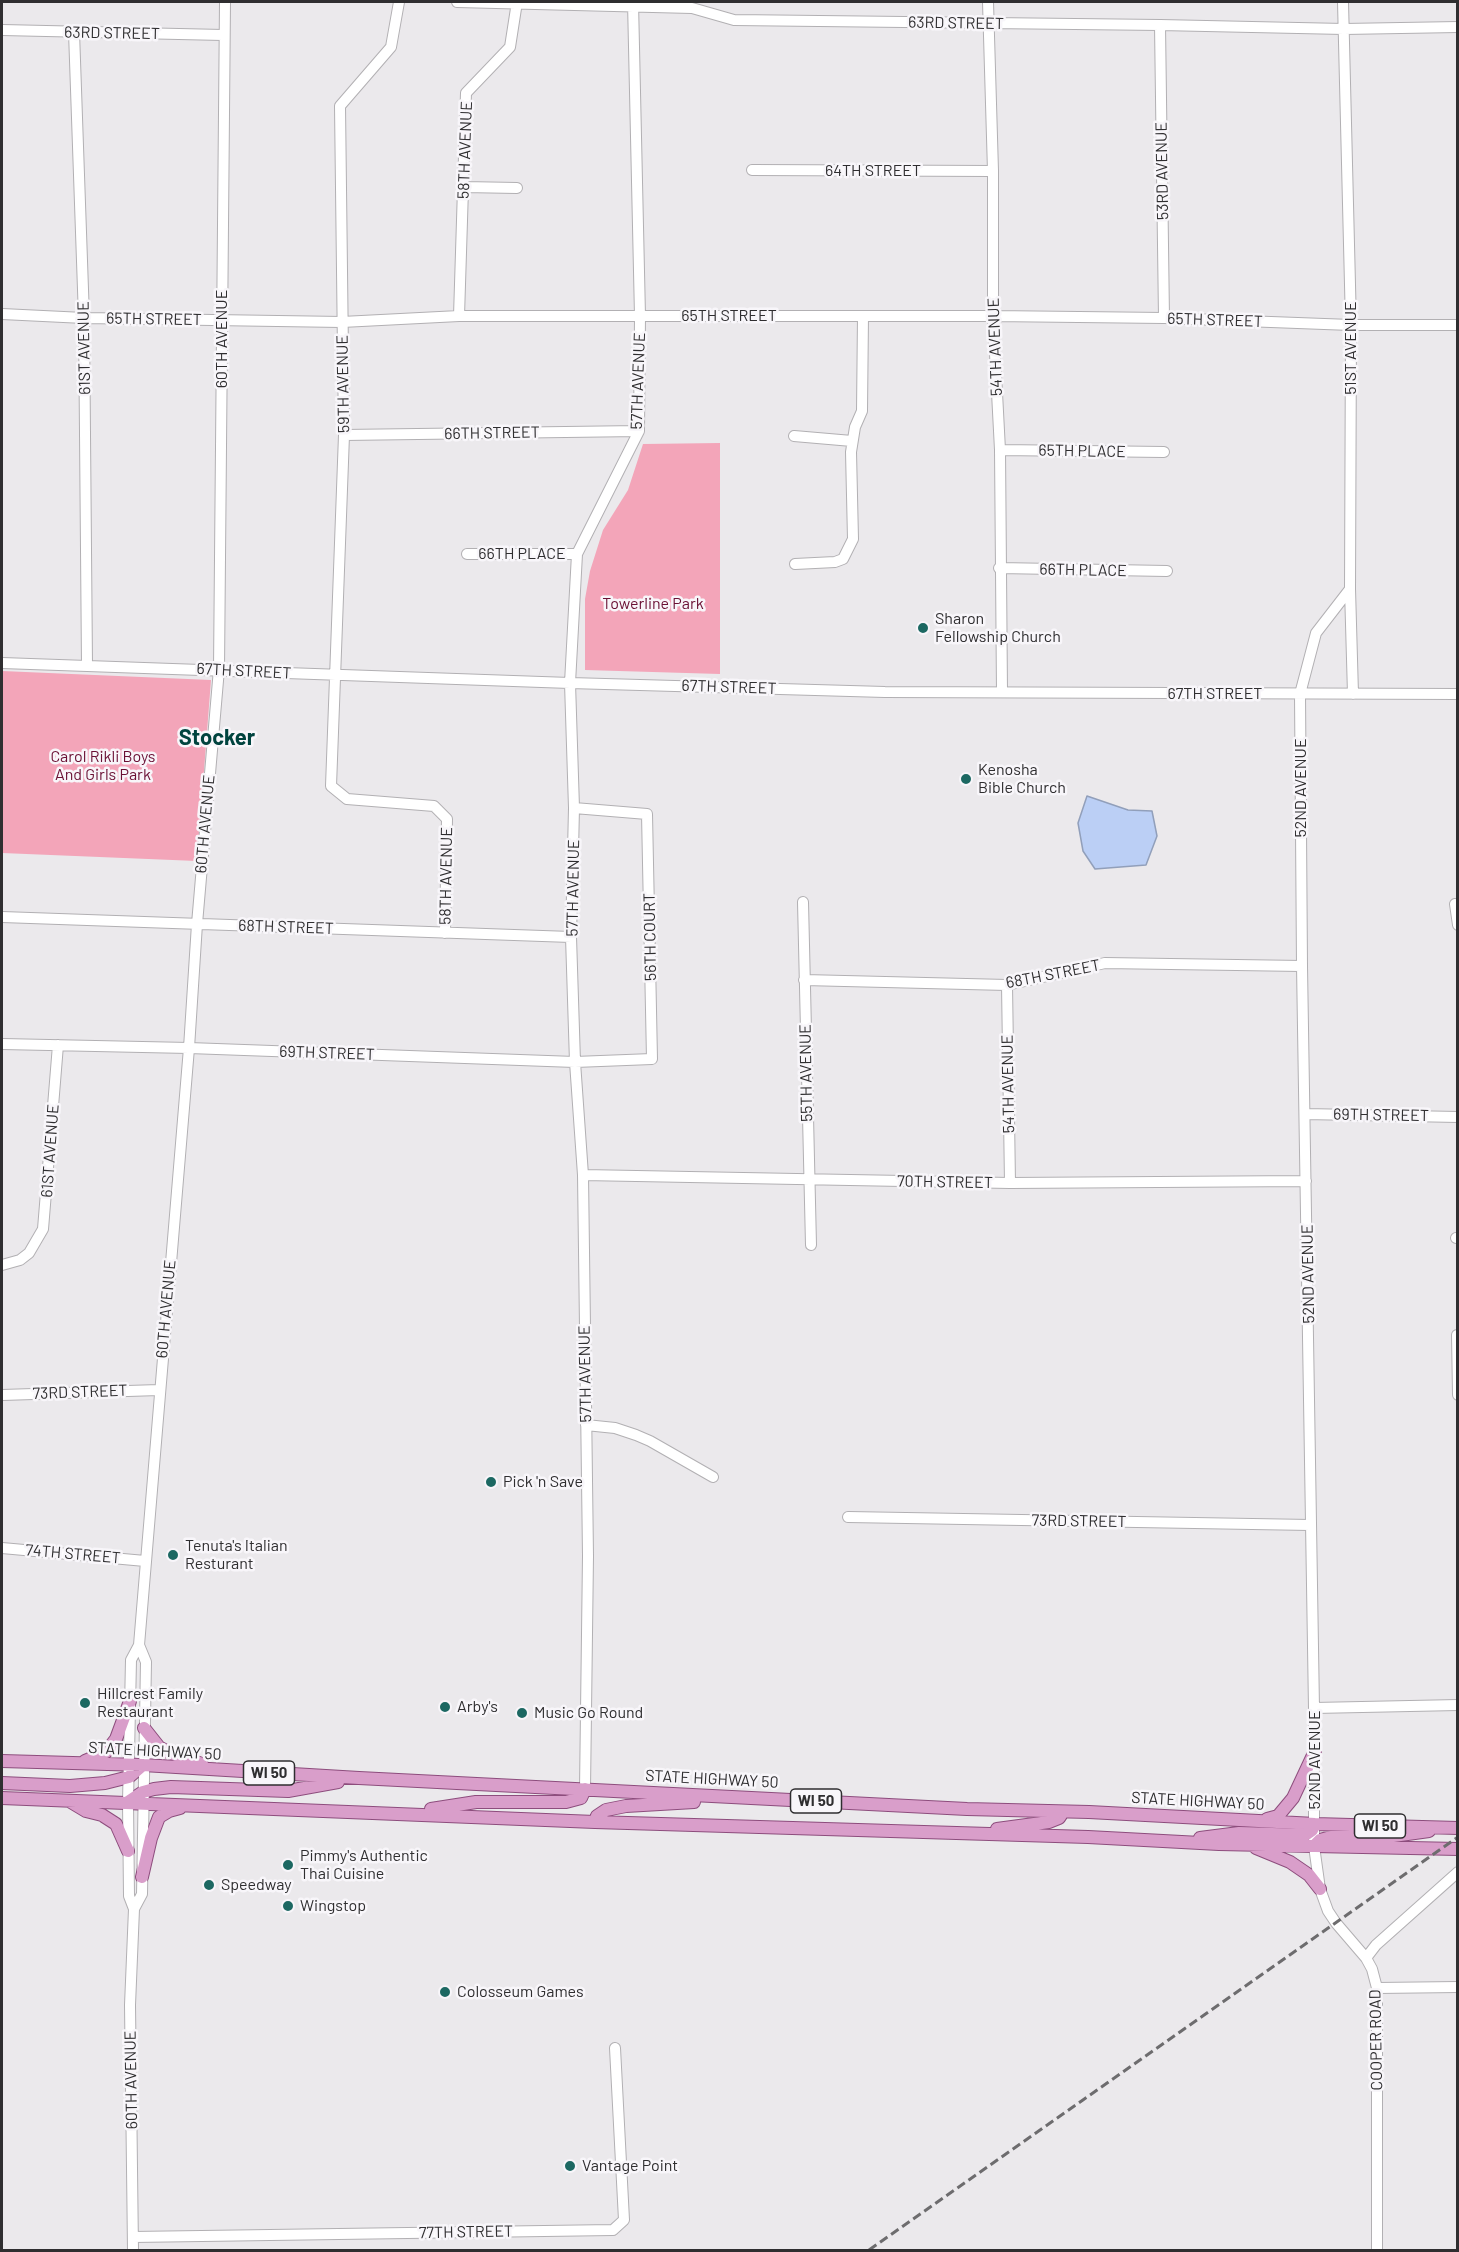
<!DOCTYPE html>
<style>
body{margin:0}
#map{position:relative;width:1459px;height:2252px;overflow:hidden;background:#ebe9ec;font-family:Barlow,sans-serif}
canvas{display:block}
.frame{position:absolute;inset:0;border:3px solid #2f2e30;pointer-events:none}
</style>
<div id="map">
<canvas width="1459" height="2252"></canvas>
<div class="frame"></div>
</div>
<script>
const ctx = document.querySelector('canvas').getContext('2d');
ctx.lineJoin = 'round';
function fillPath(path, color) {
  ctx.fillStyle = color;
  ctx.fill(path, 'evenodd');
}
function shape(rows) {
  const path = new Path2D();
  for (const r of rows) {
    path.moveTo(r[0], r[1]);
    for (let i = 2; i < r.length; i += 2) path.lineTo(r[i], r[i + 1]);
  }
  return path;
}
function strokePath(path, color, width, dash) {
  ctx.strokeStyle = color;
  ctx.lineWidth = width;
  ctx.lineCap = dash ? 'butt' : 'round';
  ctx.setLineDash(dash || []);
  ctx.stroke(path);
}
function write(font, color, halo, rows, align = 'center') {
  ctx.font = font + ' Barlow,sans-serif';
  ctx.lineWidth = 5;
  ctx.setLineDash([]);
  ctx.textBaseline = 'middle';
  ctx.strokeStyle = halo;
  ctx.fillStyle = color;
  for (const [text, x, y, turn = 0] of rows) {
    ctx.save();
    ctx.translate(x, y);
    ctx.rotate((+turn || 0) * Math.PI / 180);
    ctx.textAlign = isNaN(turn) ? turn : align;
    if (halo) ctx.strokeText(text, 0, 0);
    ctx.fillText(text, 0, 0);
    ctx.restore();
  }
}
fillPath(shape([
 [720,443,720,674,585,670,585,599,590,571,603,530,628,490,643,444],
 [2,671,211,680,197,861,2,853]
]), '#f3a5b9');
const water = shape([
 [1087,796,1128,810,1152,811,1157,836,1146,865,1095,869,1083,851,1078,823,1087,796]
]);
fillPath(water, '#bbcff5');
strokePath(water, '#919fba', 1.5);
const minor = shape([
 [399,2,391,47,340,106,344,435,331,786,347,799,434,806,447,819,445,933],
 [457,2,692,8,734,20,1160,25,1344,29,1458,27],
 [988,2,993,171,993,316,1000,450,1002,692],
 [1343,2,1351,325,1350,589,1353,694],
 [1160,25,1164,318],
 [2,30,223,35],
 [74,32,84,318,87,665],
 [752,170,993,171],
 [464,187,517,188],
 [2,314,84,318,342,322,459,316,993,316,1164,318,1351,325,1458,325],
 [459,316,466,93,510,47,517,2],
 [344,435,639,431],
 [794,436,852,441],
 [1000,450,1164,452],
 [467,554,577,554],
 [795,564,835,562,843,559,853,539,851,452,855,427,862,411,863,316],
 [999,568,1167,571],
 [1350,589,1316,633,1300,694,1302,966,1314,1708,1314,1846,1320,1889,1328,1911,1336,1923,1366,1958,1372,1969,1377,1988,1377,2250],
 [2,663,570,683,885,692,1458,694],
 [803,902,811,1245],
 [1455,904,1458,925],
 [2,917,571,937],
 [804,980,1007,985,1105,963,1302,966],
 [1007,985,1010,1183],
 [2,1044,189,1048,575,1062,652,1059,647,814,574,808],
 [1305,1114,1458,1117],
 [583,1175,1010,1183,1306,1181],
 [1456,1238,1458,1238],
 [2,1265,20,1260,29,1253,43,1229,58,1045],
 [1457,1335,1458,1395],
 [2,1395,159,1390],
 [586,1425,615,1428,636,1435,650,1441,713,1477],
 [848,1517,1310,1525],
 [2,1548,145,1561],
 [1314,1708,1458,1705],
 [585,1789,588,1556,583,1175,575,1062,571,937,574,808,570,683,577,554,639,431,640,316,633,2],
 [134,1909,142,1894,146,1662,139,1645],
 [1366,1958,1376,1945,1458,1872],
 [1377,1988,1458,1987],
 [133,2237,613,2230,624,2220,615,2048],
 [133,2250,130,2005,134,1909,129,1896,128,1802,131,1660,139,1645,189,1048,197,924,219,669,225,2]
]);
const major = shape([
 [144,1728,159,1747,168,1752,202,1764],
 [2,1761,143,1765,359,1778,967,1809,1089,1812,1315,1824,1458,1828],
 [85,1761,106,1752,116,1739,130,1701],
 [2,1783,70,1786,105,1783,129,1777,143,1765],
 [2,1798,595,1822,1088,1837,1219,1844,1458,1849],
 [71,1802,86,1811,102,1815,116,1824,128,1851],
 [128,1802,143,1792,154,1789,171,1787,288,1791,338,1782],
 [431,1809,476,1802,566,1802,581,1798,585,1789],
 [1267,1819,1278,1816,1293,1798,1315,1751],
 [595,1822,597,1816,606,1810,626,1806,694,1802],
 [997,1829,1049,1822,1059,1818,1063,1812],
 [1200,1838,1239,1833,1305,1835,1312,1830,1315,1824],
 [1315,1845,1320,1840,1331,1837,1386,1837,1429,1831],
 [1256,1848,1290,1862,1309,1875,1320,1889],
 [142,1877,151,1838,159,1817,169,1811,180,1808]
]);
strokePath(minor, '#b2b0b3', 12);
strokePath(major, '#8d4d7d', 14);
strokePath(minor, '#fff', 10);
strokePath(major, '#d99eca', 12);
strokePath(shape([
 [869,2250,1458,1837]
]), '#6d6c6e', 3, [9, 4.5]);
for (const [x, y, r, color] of [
 [923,628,6,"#1c6862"],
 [966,779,6,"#1c6862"],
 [491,1482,6,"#1c6862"],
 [173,1555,6,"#1c6862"],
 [85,1703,6,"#1c6862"],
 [445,1707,6,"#1c6862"],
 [522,1713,6,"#1c6862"],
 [288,1865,6,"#1c6862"],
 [209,1885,6,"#1c6862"],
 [288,1906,6,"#1c6862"],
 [445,1992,6,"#1c6862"],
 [570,2166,6,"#1c6862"]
]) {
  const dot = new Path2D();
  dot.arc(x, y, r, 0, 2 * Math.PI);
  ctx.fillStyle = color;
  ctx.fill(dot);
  strokePath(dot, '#f8f6fa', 2);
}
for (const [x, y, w] of [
 [269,1773,51],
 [816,1801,51],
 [1380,1826,51]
]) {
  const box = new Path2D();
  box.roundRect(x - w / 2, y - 12, w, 24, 4.5);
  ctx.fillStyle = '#f8f6fa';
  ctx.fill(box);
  strokePath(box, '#2f2e30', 1.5);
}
write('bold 15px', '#2f2e30', null, [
 ["WI 50",269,1773],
 ["WI 50",816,1801],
 ["WI 50",1380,1826]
]);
write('16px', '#2f2e30', '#f8f6fa', [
 ["63RD STREET",956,23,1],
 ["63RD STREET",112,33,1],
 ["58TH AVENUE",465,150,-88],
 ["64TH STREET",873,171],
 ["53RD AVENUE",1162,171,-91],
 ["65TH STREET",729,316],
 ["65TH STREET",154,319,1],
 ["65TH STREET",1215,320,2],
 ["60TH AVENUE",222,339,-90],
 ["54TH AVENUE",995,347,-92],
 ["61ST AVENUE",84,348,-91],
 ["51ST AVENUE",1351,348,-90],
 ["57TH AVENUE",638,381,-88],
 ["59TH AVENUE",343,384,-91],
 ["66TH STREET",492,433,-1],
 ["65TH PLACE",1082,451,1],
 ["66TH PLACE",522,554],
 ["66TH PLACE",1083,570,1],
 ["67TH STREET",244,671,3],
 ["67TH STREET",729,687,2],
 ["67TH STREET",1215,694],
 ["52ND AVENUE",1301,788,-90],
 ["60TH AVENUE",205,824,-85],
 ["58TH AVENUE",446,876,-89],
 ["57TH AVENUE",573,888,-89],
 ["68TH STREET",286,927,2],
 ["56TH COURT",650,937,-91],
 ["68TH STREET",1053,974,-11],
 ["69TH STREET",327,1053,2],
 ["55TH AVENUE",806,1073,-91],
 ["54TH AVENUE",1008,1084,-91],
 ["69TH STREET",1381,1115,1],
 ["61ST AVENUE",50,1151,-86],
 ["70TH STREET",945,1182,1],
 ["52ND AVENUE",1308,1274,-91],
 ["60TH AVENUE",166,1309,-85],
 ["57TH AVENUE",585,1374,-91],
 ["73RD STREET",80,1392,-2],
 ["73RD STREET",1079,1521,1],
 ["74TH STREET",73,1554,5],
 ["STATE HIGHWAY 50",155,1751,3],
 ["52ND AVENUE",1315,1760,-90],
 ["STATE HIGHWAY 50",712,1779,3],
 ["STATE HIGHWAY 50",1198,1801,3],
 ["COOPER ROAD",1376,2040,-91],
 ["60TH AVENUE",131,2080,-91],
 ["77TH STREET",466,2232,-1]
]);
write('16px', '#6a1034', '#f8f6fa', [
 ["Towerline Park",653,604],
 ["Carol Rikli Boys",103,757],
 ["And Girls Park",103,775]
]);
write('16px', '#2f2e30', '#f8f6fa', [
 ["Sharon",935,619],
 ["Fellowship Church",935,637],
 ["Kenosha",978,770],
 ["Bible Church",978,788],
 ["Pick 'n Save",503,1482],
 ["Tenuta's Italian",185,1546],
 ["Resturant",185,1564],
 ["Hillcrest Family",97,1694],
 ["Restaurant",97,1712],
 ["Arby's",457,1707],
 ["Music Go Round",534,1713],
 ["Pimmy's Authentic",300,1856],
 ["Thai Cuisine",300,1874],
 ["Speedway",221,1885],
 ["Wingstop",300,1906],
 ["Colosseum Games",457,1992],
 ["Vantage Point",582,2166]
], 'left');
write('bold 22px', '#01443f', '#f8f6fa', [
 ["Stocker",217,738]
]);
</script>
